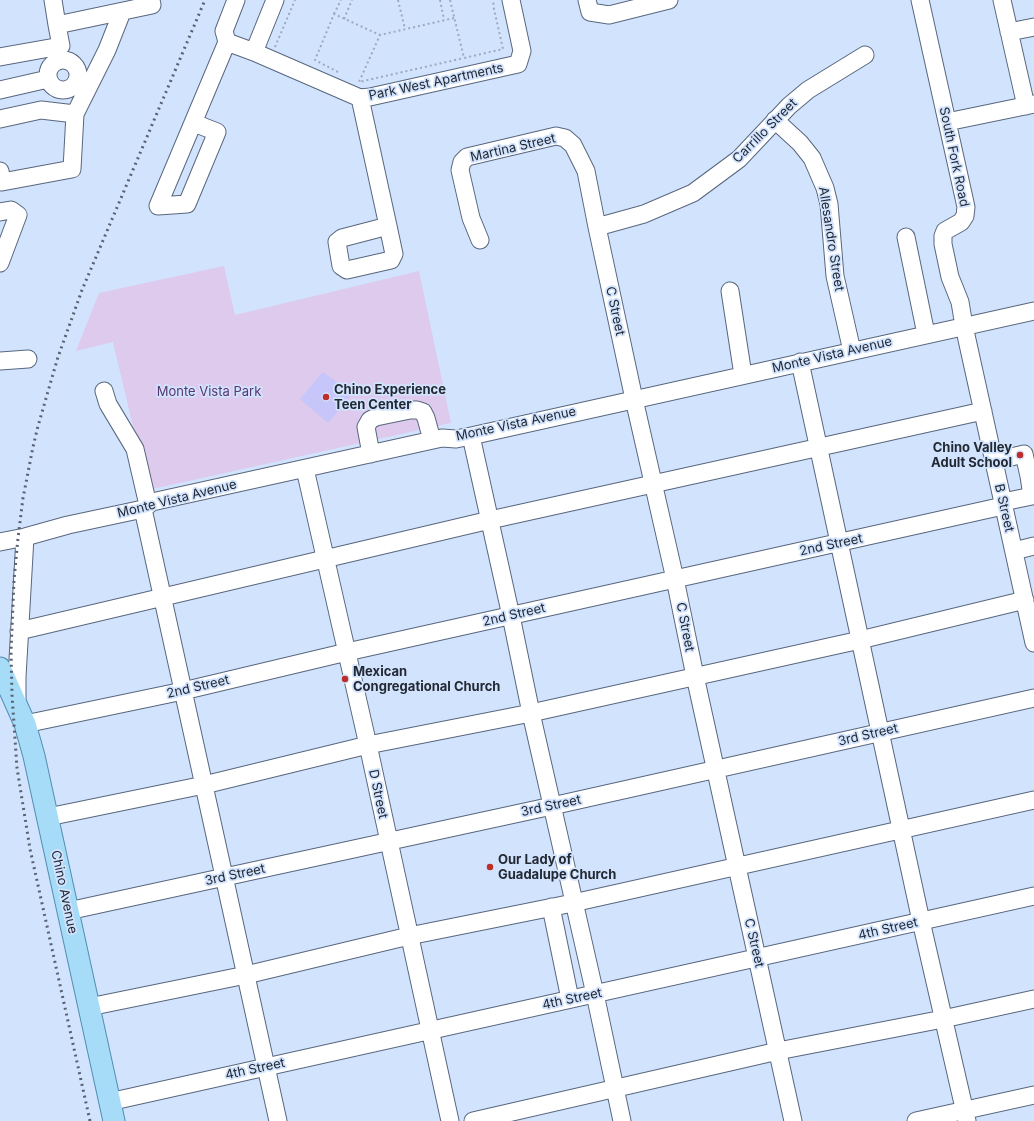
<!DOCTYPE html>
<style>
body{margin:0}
canvas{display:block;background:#d2e3fe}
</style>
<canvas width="1034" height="1121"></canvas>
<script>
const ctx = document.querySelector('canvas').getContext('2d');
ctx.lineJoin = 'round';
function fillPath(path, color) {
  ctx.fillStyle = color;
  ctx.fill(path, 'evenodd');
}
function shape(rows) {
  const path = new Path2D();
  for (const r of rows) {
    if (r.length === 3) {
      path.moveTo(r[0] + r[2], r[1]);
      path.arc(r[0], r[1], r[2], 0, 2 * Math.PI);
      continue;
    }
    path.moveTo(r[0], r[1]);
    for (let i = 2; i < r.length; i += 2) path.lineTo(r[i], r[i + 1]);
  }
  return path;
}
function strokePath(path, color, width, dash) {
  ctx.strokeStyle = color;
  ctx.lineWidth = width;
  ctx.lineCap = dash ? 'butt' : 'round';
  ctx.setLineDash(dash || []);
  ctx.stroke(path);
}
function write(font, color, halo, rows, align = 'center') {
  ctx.font = font + ' Inter,sans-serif';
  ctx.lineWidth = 3.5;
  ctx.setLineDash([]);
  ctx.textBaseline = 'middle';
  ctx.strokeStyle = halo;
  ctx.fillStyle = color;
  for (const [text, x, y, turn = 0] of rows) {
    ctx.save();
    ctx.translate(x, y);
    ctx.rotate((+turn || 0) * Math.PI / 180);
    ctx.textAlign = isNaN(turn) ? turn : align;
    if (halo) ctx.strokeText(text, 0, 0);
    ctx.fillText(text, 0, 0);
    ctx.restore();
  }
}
fillPath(shape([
 [224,266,235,315,419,271,451,423,148,490,113,342,76,351,99,293]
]), '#ddcaec');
fillPath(shape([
 [323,372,352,394,328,423,300,399]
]), '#c6c6fa');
const minor = shape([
 [53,0,57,25,152,5,151,0],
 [236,0,224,31,227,42,254,52,360,98,370,97,518,64,522,51,511,0],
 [587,0,590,12,609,15,669,0],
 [920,0,966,207,965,216,961,222,945,231,943,236,943,244,950,277,960,302,964,326,1034,643],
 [1002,0,1026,106],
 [1009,32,1034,27],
 [254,52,275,0],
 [0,57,61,46,57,25],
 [63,75,15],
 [0,90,48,79],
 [360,98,388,226,394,254,391,260,347,270,341,266,337,242,342,238,388,226],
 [0,119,41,110,75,114,107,50,122,12],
 [775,120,800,143,812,158,825,188,829,204,835,276,852,351],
 [947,122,1034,104],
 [194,123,217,132,187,204,158,206,227,42],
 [0,171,2,182,72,169,75,114],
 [0,212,11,210,18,215,0,263],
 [597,227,644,214,693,193,739,159,789,106,808,90,865,55],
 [906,237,926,334],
 [480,240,471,218,460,170,462,162,467,157,556,136,565,138,573,145,586,171,597,227,634,399,675,579,695,676,793,1121],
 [730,291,743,375],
 [0,361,28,359],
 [800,362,921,921,967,1121],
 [104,391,108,404,135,449,148,505],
 [471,436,511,616,531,713,595,994,622,1121],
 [371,454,366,427,370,420,376,417,410,410,417,410,423,412,426,418,432,440],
 [994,461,1024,454,1029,476,1032,496,1003,502],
 [305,469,368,745,450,1121],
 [143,509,278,1121],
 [0,542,25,537,68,525,143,509,152,502,442,438,456,439,471,436,1034,311],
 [1014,551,1034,546],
 [19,631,490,520,983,411],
 [17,702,17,677,25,537],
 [25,724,183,691,347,652,1003,506],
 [48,817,204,785,368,745,531,713,860,640,1025,600],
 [551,907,570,999],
 [68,911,552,806,1034,698],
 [89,1007,246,975,409,936,573,903,1034,800],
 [109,1102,1034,896],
 [473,1121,778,1051,943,1019,1034,999],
 [916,1121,1034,1095]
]);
const major = shape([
 [0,668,25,724,34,756,114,1121]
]);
strokePath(minor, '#58677e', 19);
strokePath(major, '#528eb0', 23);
strokePath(shape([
 [398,0,405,29],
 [440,0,444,20],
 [450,0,464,58,503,49,494,9,493,0],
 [334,14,341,0],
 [454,18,380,35,359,82,464,58],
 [344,19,352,0],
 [275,47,295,0],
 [338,72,315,60,334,14,380,35]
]), '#9ba9be', 2, [2, 3]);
strokePath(minor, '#fff', 17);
strokePath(major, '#a6dcf8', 21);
strokePath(shape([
 [90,1121,30,849,17,768,12,695,11,652,14,580,18,538,23,498,33,447,38,426,58,357,82,290,205,0]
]), '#596271', 3, [2, 4]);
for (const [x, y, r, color] of [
 [326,397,4,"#bd2e2a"],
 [1020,455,4,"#bd2e2a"],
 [345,679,4,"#bd2e2a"],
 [490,867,4,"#bd2e2a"]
]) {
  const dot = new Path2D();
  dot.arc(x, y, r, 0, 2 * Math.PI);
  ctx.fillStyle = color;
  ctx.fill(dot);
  strokePath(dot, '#d2e3fe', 1.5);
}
write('13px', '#232933', '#d2e3fe', [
 ["Park West Apartments",436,82,-12],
 ["Carrillo Street",765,131,-45],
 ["Martina Street",513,148,-13],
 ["South Fork Road",954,157,78],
 ["Allesandro Street",831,239,81],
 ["C Street",615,311,78],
 ["Monte Vista Avenue",832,355,-13],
 ["Monte Vista Avenue",516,424,-12],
 ["Monte Vista Avenue",177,499,-14],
 ["B Street",1004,508,77],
 ["2nd Street",831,545,-12],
 ["2nd Street",514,615,-13],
 ["C Street",685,627,79],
 ["2nd Street",198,687,-13],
 ["3rd Street",868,735,-13],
 ["D Street",378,794,78],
 ["3rd Street",551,806,-12],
 ["3rd Street",235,875,-12],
 ["Chino Avenue",64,892,78],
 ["4th Street",888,929,-13],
 ["C Street",754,943,77],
 ["4th Street",572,999,-12],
 ["4th Street",255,1069,-12]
]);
write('bold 13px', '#232933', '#d2e3fe', [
 ["Chino Experience",334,390],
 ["Teen Center",334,405],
 ["Chino Valley",1012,448,"right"],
 ["Adult School",1012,463,"right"],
 ["Mexican",353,672],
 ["Congregational Church",353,687],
 ["Our Lady of",498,860],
 ["Guadalupe Church",498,875]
], 'left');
write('13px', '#5a3671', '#d2e3fe', [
 ["Monte Vista Park",209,392]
]);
</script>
